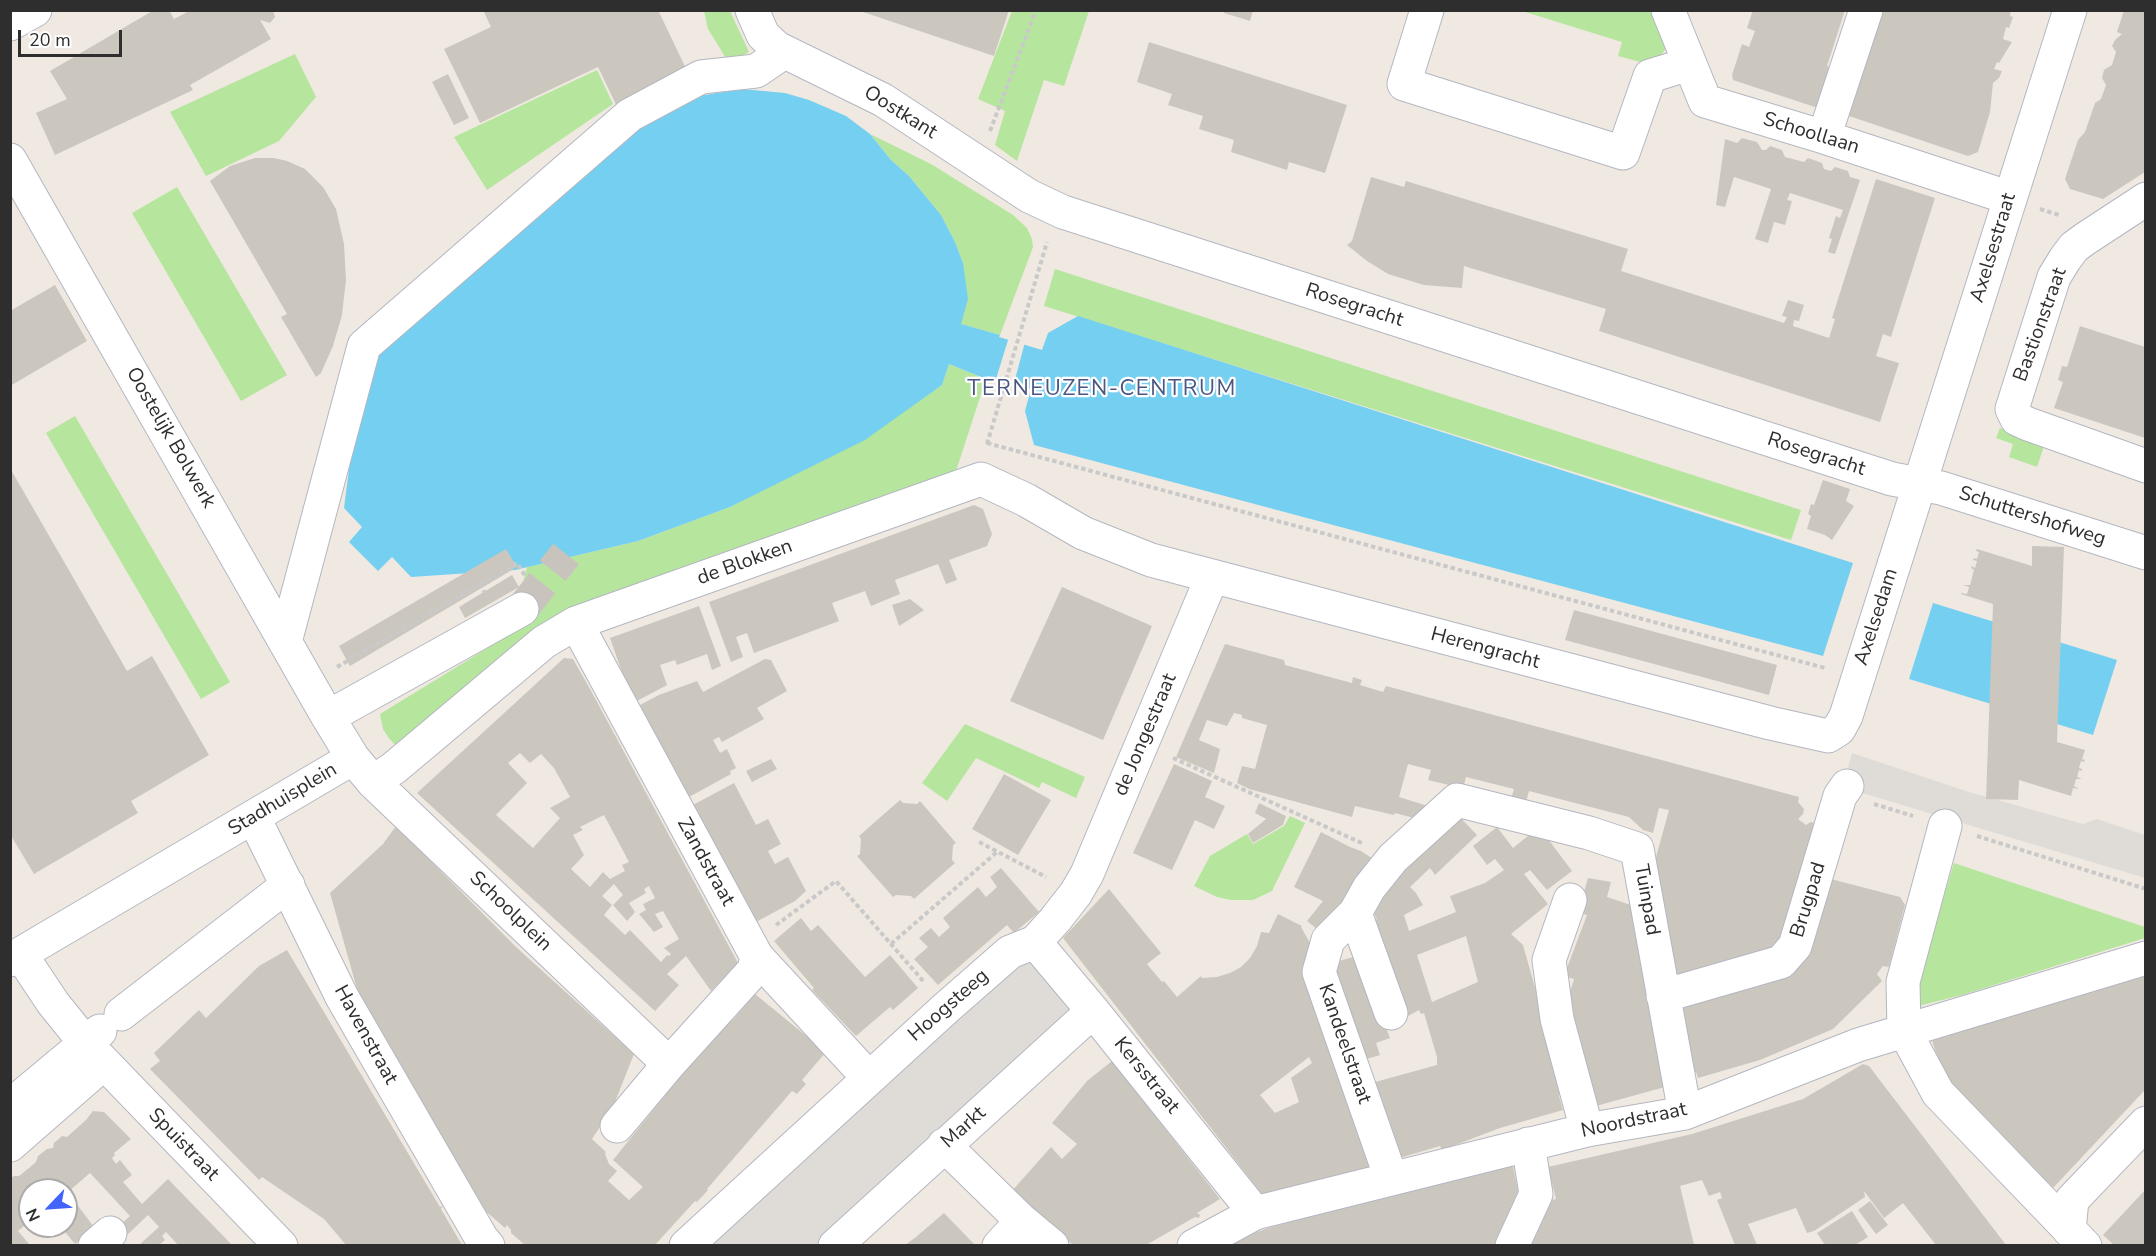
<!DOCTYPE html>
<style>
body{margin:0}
#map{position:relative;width:2156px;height:1256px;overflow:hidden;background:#efe9e1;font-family:"Nunito Sans",sans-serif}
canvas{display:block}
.frame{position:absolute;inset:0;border:12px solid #2e2e2e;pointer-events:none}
.north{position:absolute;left:18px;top:1178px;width:60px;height:60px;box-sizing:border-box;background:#fff;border:2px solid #ababab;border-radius:50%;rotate:245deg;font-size:16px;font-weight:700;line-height:24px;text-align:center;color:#2e2e2e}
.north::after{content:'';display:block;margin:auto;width:21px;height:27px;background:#4264fb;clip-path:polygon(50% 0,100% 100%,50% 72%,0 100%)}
.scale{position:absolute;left:18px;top:30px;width:104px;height:27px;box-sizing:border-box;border:3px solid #2e2e2e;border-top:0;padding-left:8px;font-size:18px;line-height:21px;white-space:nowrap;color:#2e2e2e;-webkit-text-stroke:4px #fff;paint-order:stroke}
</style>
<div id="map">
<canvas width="2156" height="1256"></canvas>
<div class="frame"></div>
<div class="north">N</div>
<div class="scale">20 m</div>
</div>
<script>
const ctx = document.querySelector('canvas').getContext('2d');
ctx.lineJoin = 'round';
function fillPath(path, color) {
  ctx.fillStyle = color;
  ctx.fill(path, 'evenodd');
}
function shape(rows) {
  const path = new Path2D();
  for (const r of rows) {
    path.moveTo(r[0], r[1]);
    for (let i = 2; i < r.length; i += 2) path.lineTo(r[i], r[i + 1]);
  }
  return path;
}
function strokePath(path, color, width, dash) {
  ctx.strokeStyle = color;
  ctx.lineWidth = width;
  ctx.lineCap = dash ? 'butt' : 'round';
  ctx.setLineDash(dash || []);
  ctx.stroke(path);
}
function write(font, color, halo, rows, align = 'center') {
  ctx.font = font + ' "Nunito Sans",sans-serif';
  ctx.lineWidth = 4.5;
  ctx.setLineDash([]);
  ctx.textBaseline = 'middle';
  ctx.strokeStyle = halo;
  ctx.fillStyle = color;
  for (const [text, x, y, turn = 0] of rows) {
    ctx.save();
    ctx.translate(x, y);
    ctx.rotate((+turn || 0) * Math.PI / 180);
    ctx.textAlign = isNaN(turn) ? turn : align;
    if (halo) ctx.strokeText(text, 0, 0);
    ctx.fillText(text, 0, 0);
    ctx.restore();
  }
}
fillPath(shape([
 [704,11,730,11,749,52,729,63,708,29],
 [1012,11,1089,11,1064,86,1044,80,1017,161,995,145,1005,111,978,99],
 [1522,11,1654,11,1668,45,1662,54,1644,63,1618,56,1622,42],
 [295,54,316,97,279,141,206,176,170,112],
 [597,70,613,104,487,190,454,137],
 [870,134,931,164,1013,215,1027,228,1032,239,1033,247,1000,335,960,324,963,263,955,242,941,215,909,176,891,160],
 [177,187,287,375,241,401,132,213],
 [1055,269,1801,510,1791,540,1044,306],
 [949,364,986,379,956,471,637,588,396,746,388,737,383,729,380,714,535,619,520,594,527,567,638,541,730,507,904,411,942,385],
 [75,416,230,682,201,699,46,433],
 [2000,428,2045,443,2037,467,2009,457,2013,444,1996,438],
 [965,724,1085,777,1076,798,1042,782,1039,788,976,758,947,801,922,783],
 [1290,816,1305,823,1272,891,1253,900,1231,900,1217,897,1194,886,1210,856,1247,834,1253,844,1284,826],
 [1954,863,2145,927,2145,938,1962,995,1910,1008]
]), '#b6e59e');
fillPath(shape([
 [1852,753,1969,792,2083,824,2097,819,2145,835,2145,878,1859,792,1846,775],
 [1035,942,1093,1011,835,1245,686,1246]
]), '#dfdcd8');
fillPath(shape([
 [742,89,785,93,809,100,846,116,870,134,891,160,909,176,941,215,955,242,963,263,968,299,961,324,1000,335,999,337,1042,350,1048,333,1078,316,1853,563,1823,656,1034,445,1025,411,1031,389,988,376,986,379,949,364,942,385,865,440,730,507,638,541,515,570,411,577,392,557,378,571,349,542,362,527,344,508,362,369,668,101],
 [1933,603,2117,660,2093,735,1909,679]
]), '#75cff0');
fillPath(shape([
 [1009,337,1025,342,1013,387,995,382]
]), '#efe9e1');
fillPath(shape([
 [154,10,169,10,174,19,191,10,273,10,275,17,270,23,260,20,271,39,190,85,193,90,55,155,36,113,67,99,50,71],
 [483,10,658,10,691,79,620,113,598,67,480,123,444,49,491,27],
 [857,10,1009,10,994,56],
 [1225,10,1253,10,1250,21,1224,13],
 [1753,10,1845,10,1827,66,1834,69,1821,109,1733,80,1732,75,1742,44,1749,47,1755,31,1747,28],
 [1877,10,2011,10,2010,16,2013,17,2009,28,2006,27,2003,39,2012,42,1999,63,1997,62,1994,69,2002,71,1999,78,1993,83,1990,112,1978,152,1968,156,1843,114],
 [2124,10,2145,10,2145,94,2144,100,2145,100,2145,172,2103,199,2070,189,2065,179,2078,140,2085,132,2095,103,2101,99,2106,85,2102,78,2104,70,2112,65,2116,52,2112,46,2115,40,2122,34,2117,32],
 [1149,42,1347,105,1325,173,1289,162,1287,170,1231,152,1234,140,1199,129,1203,116,1168,105,1172,94,1137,82],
 [448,74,469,118,454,125,432,82],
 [1742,138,1757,142,1762,150,1766,150,1770,146,1782,150,1785,157,1804,162,1808,158,1822,163,1824,169,1831,171,1835,167,1848,171,1850,177,1860,180,1835,254,1828,252,1832,239,1829,238,1836,216,1840,218,1843,210,1790,193,1787,200,1792,201,1785,225,1774,222,1768,243,1755,239,1771,189,1734,177,1725,207,1716,205,1725,139,1737,143],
 [255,158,274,158,287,161,305,169,323,187,336,209,344,244,346,280,344,297,342,315,333,346,321,373,316,377,281,317,287,314,210,181,230,166],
 [1371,177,1404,187,1406,181,1628,249,1621,271,1784,323,1787,317,1782,316,1788,300,1804,305,1799,321,1794,320,1793,326,1829,338,1835,319,1832,318,1876,179,1935,198,1891,337,1883,334,1876,356,1899,363,1880,422,1599,331,1606,309,1464,266,1462,288,1424,285,1388,274,1367,261,1347,245,1352,241],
 [55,285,87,341,10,386,10,311],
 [2080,326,2145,347,2145,438,2054,408,2063,382,2058,380,2062,366,2067,367],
 [10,468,127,671,152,656,209,755,131,801,138,813,34,874,10,834],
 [1823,480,1850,489,1846,501,1854,506,1832,540,1825,535,1807,529,1811,516,1808,514,1811,504,1814,505],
 [974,505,983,509,992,534,987,546,949,560,957,580,946,584,938,564,895,580,900,594,871,606,865,591,832,603,839,621,754,653,747,633,736,637,743,657,731,662,709,602],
 [2032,546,2064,547,2057,742,2085,750,2082,759,2085,760,2084,762,2081,761,2079,768,2082,769,2082,771,2079,770,2077,777,2082,779,2076,779,2074,786,2079,789,2073,788,2071,796,2019,780,2018,800,1986,799,1993,604,1961,594,1961,593,1967,594,1969,587,1963,585,1970,585,1974,570,1971,568,1972,566,1975,568,1977,561,1973,560,1974,558,1977,559,1979,552,1976,551,1977,549,2032,566],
 [506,549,517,567,350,666,339,646],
 [512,575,519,587,465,618,459,607],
 [1062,587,1152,626,1103,740,1010,701],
 [910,599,924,610,899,626,892,605],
 [699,606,721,666,712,670,707,654,677,665,675,660,660,665,667,685,637,701,624,678,610,638],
 [1574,610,1777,665,1769,695,1565,640],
 [1225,644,1284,660,1285,665,1352,683,1353,677,1362,680,1360,685,1383,692,1386,686,1799,797,1798,802,1804,809,1803,814,1798,819,1806,825,1811,822,1815,823,1778,954,1676,979,1651,875,1669,810,1659,808,1653,833,1643,830,1629,817,1529,791,1523,813,1508,809,1514,789,1466,777,1461,797,1446,793,1449,785,1428,780,1431,770,1408,764,1399,797,1431,807,1418,819,1395,813,1394,815,1355,806,1352,817,1249,789,1237,783,1242,766,1255,769,1267,725,1242,718,1242,715,1234,713,1227,726,1207,720,1199,740,1220,749,1214,773,1176,757],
 [564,658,573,659,590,689,738,963,711,991,686,956,667,974,679,985,655,1011,417,793],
 [520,753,530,763,541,754,554,768,570,797,550,808,560,818,533,848,496,815,527,783,508,763],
 [604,815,629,862,622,865,625,871,610,879,603,872,590,887,571,869,584,855,573,835,583,830,580,827],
 [614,884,623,895,613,905,627,921,635,912,629,903,646,893,644,889,649,886,655,898,643,904,646,910,639,914,654,932,663,927,655,914,663,911,679,939,664,948,671,954,669,956,667,955,661,962,630,930,625,935,604,915,612,905,602,896],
 [765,659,771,660,787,691,757,708,764,719,722,742,719,737,713,740,720,753,727,749,736,768,730,771,731,774,689,797,640,705,659,695,697,681,703,692],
 [771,759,777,769,752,782,746,771],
 [1174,764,1212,781,1205,797,1225,806,1214,829,1195,820,1172,870,1133,853],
 [1004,774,1051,800,1018,855,972,829],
 [734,783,756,825,768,819,781,844,768,851,775,864,788,857,806,891,795,901,756,922,693,805],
 [900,800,903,803,917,804,920,801,956,843,953,845,952,860,955,863,914,899,911,896,896,895,893,897,857,856,860,854,861,839,859,836],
 [1259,803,1286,816,1283,825,1253,843,1248,834,1266,819,1255,813],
 [1455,812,1477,835,1435,875,1430,868,1410,887,1416,893,1423,905,1404,915,1409,931,1456,912,1450,896,1485,883,1504,870,1495,859,1487,865,1473,846,1497,827,1513,848,1539,827,1572,871,1547,890,1530,870,1524,874,1548,904,1511,934,1523,945,1562,1084,1559,1096,1563,1110,1500,1128,1442,1150,1440,1146,1396,1159,1368,1084,1437,1065,1437,1057,1424,1013,1421,1014,1419,1010,1399,1021,1368,923,1377,919,1370,906],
 [1466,936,1478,982,1432,1002,1417,955],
 [396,826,516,947,634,1054,613,1107,592,1139,606,1152,605,1154,609,1164,617,1171,608,1181,629,1200,643,1187,613,1160,688,1067,730,1019,732,1021,755,994,826,1052,802,1080,806,1084,797,1094,792,1091,707,1189,708,1190,697,1202,695,1201,655,1245,525,1245,511,1233,511,1230,507,1225,505,1228,482,1208,359,996,330,893,383,844],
 [1321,832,1350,847,1361,851,1381,864,1317,929,1307,921,1323,901,1294,887],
 [1001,868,1039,912,1014,933,1007,925,938,985,914,959,928,947,919,938,931,928,939,937,950,927,943,918,978,887,986,897,997,887,990,877],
 [1588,878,1611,882,1607,897,1643,909,1665,1087,1585,1109,1561,1021,1574,979,1564,976,1587,915,1578,913],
 [1827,878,1900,897,1905,905,1889,967,1883,966,1877,974,1882,981,1833,1029,1760,1060,1698,1078,1696,1072,1682,1076,1673,999,1787,969],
 [1109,889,1161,953,1147,964,1162,982,1164,981,1177,997,1201,976,1202,978,1217,977,1230,973,1241,967,1250,958,1257,946,1261,932,1269,933,1278,914,1302,926,1301,927,1318,957,1302,967,1316,982,1377,1170,1270,1196,1262,1194,1063,938],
 [1309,1057,1312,1063,1291,1078,1299,1102,1275,1113,1260,1095],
 [801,918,811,931,818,925,865,977,890,955,918,988,893,1010,890,1007,856,1036,812,990,814,988,774,941],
 [287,950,440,1207,443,1206,441,1209,462,1245,346,1245,324,1219,262,1177,259,1180,150,1069,160,1061,154,1053,199,1010,206,1018,259,966],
 [1357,956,1390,1038,1376,1043,1380,1055,1360,1061,1328,964],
 [2145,975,2145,1090,2053,1188,1946,1087,1932,1040],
 [1112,1061,1220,1199,1197,1213,1200,1215,1199,1218,1195,1217,1146,1245,1073,1245,1011,1192,1051,1147,1062,1159,1077,1144,1052,1123,1087,1081],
 [1863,1064,1869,1066,2006,1245,1936,1245,1903,1203,1884,1218,1864,1191,1865,1197,1814,1231,1807,1233,1796,1208,1748,1224,1757,1245,1735,1245,1717,1200,1722,1198,1720,1192,1709,1196,1702,1180,1680,1186,1694,1245,1528,1245,1544,1202,1556,1199,1548,1167,1692,1134,1803,1099],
 [93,1111,104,1112,131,1139,114,1153,115,1155,112,1158,116,1164,120,1160,132,1175,123,1182,142,1204,168,1179,232,1245,178,1245,166,1232,162,1236,165,1240,159,1245,139,1245,159,1227,148,1215,127,1235,119,1226,130,1216,90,1173,68,1192,69,1194,66,1196,66,1190,30,1190,30,1221,18,1231,30,1245,10,1245,10,1179,14,1176,19,1176,29,1168,36,1162,38,1156,47,1149,53,1148,54,1143,62,1136,67,1137,86,1120],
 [1510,1165,1513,1166,1518,1191,1496,1245,1231,1245,1249,1235,1268,1228,1374,1197],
 [2145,1190,2145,1245,2114,1245,2103,1235],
 [66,1199,69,1202,73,1199,99,1234,85,1236,75,1244,60,1226,66,1226],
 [1870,1201,1888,1225,1876,1234,1858,1210],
 [1852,1211,1868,1237,1855,1245,1825,1245,1817,1233],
 [944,1213,975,1245,905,1245,916,1237]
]), '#cbc7bf');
strokePath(shape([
 [522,609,566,554]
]), '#c8c4bd', 33, [33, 16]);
const minor = shape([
 [752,10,763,35,777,48,883,100,1029,196,1063,212,1892,479,1941,488,2146,553],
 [1427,10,1404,84,1623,153,1650,76,1689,64],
 [1668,10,1705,101,1824,137,2010,198],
 [10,24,35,10],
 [1824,137,1866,10],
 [10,160,328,717,353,758,373,782,669,1064,754,970,757,957],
 [2146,199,2085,239,2074,247,2065,259,2054,277,2012,409,2017,419,2028,424,2146,466],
 [576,623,757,957,868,1077],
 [285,642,364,346,630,115,701,77,756,71,784,52],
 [328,717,522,609],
 [373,782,394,768,544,642,576,623,981,479,1026,500,1083,533,1151,560,1770,723,1828,736,1839,729,1846,716,2070,10],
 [254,818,342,997,482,1239,488,1246],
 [1945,826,1903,982,1904,1030,1938,1093,2085,1246],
 [1570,900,1549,960,1557,1019,1587,1130],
 [1355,913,1391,1013],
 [1035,942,1093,1011,1255,1213],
 [21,955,53,1003,86,1044,281,1246],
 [10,960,353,758],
 [1663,996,1781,962,1795,946,1840,796,1847,786],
 [121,1014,288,885],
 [10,1106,100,1031],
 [617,1126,669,1064],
 [10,1145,104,1063],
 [944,1145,1022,1221,1052,1246],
 [1391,1178,1319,972,1328,940,1355,913,1369,888,1393,858,1457,800,1589,833,1637,849,1685,1113],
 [2069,1230,2072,1200,2146,1123],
 [95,1246,110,1233],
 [686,1246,946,1008,1010,952,1035,942,1055,920,1076,893,1087,874,1212,577],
 [835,1246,1093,1011],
 [999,1246,1022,1221],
 [1194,1246,1255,1213,1587,1130,1685,1113,1858,1045,2146,958],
 [1512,1246,1536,1194,1528,1144]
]);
strokePath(minor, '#b4b7c1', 35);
strokePath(shape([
 [990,131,1036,10],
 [2040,209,2059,215],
 [987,443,1825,668],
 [987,444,1047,242],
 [480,584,517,563,526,577],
 [337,667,480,584,485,593],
 [1173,758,1364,844],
 [1874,804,1913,816],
 [1977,836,2146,889],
 [979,842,1046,877],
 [776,925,836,881,924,982],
 [891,944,997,852]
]), '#c9c9c9', 4, [4.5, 3]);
strokePath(minor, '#fff', 33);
write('20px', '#2e2e2e', '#fff', [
 ["Oostkant",900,113,32],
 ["Schoollaan",1811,134,17],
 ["Axelsestraat",1994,248,-73],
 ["Rosegracht",1354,306,18],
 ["Bastionstraat",2041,325,-70],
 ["Oostelijk Bolwerk",170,438,60],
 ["Rosegracht",1816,455,18],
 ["Schuttershofweg",2032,517,18],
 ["de Blokken",745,563,-20],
 ["Axelsedam",1877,617,-72],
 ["Herengracht",1485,649,15],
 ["de Jongestraat",1146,735,-67],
 ["Stadhuisplein",283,800,-31],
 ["Zandstraat",705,862,61],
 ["Tuinpad",1646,900,80],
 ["Brugpad",1809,900,-73],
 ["Schoolplein",510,912,44],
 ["Hoogsteeg",949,1006,-41],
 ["Havenstraat",365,1035,61],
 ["Kandeelstraat",1344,1044,71],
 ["Kersstraat",1146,1076,51],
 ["Noordstraat",1634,1121,-12],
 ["Markt",964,1128,-42],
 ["Spuistraat",183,1145,46]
]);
ctx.letterSpacing = '1.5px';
write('22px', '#4d5680', '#fff', [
 ["TERNEUZEN-CENTRUM",1102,390]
]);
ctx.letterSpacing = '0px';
</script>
